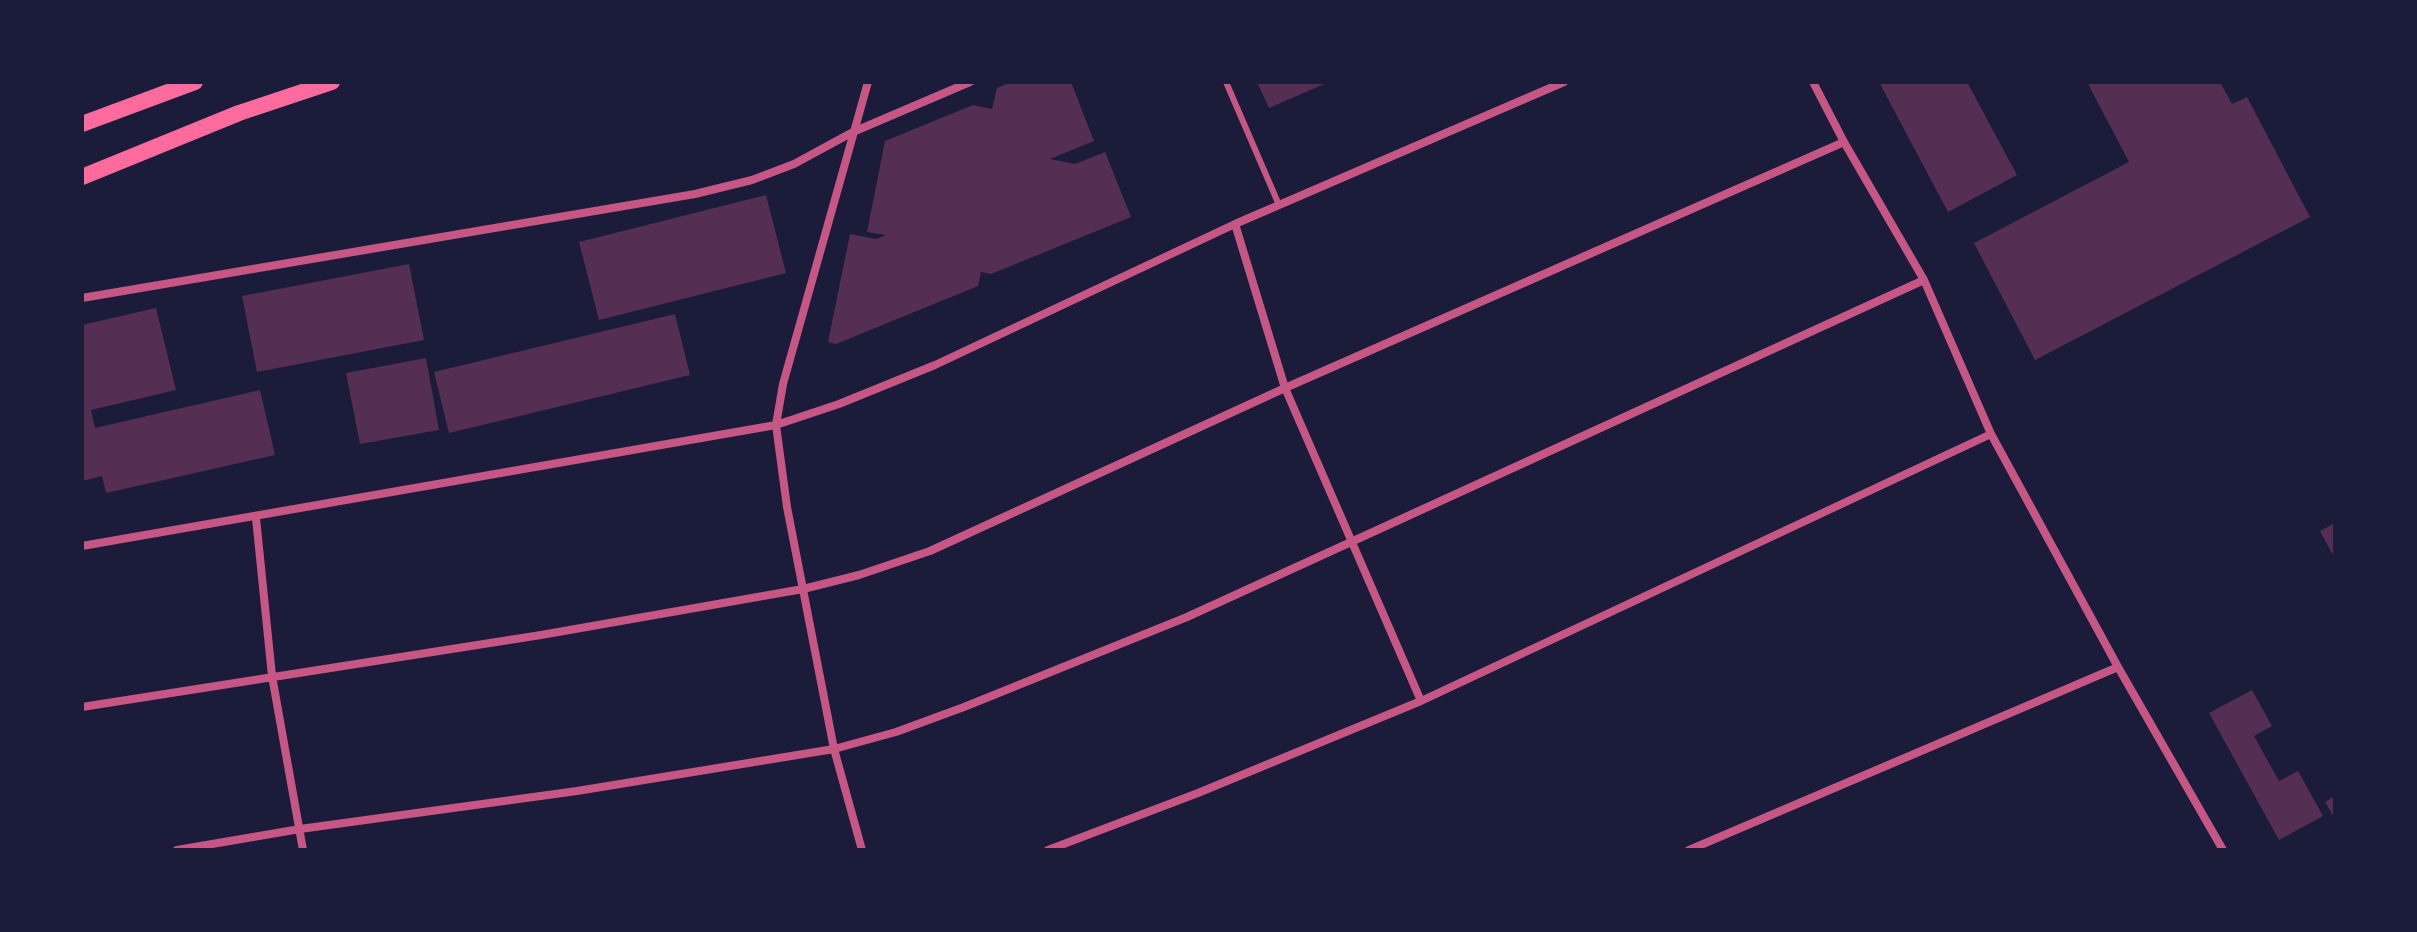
<!DOCTYPE html>
<style>
body{margin:0}
#map{position:relative;width:2417px;height:932px;overflow:hidden;background:#1b1b3a;font-family:Manrope,sans-serif}
canvas{display:block}
.frame{position:absolute;inset:0;border:84px solid #1b1b3a;pointer-events:none}
</style>
<div id="map">
<canvas width="2417" height="932"></canvas>
<div class="frame"></div>
</div>
<script>
const ctx = document.querySelector('canvas').getContext('2d');
ctx.lineJoin = 'round';
function fillPath(path, color) {
  ctx.fillStyle = color;
  ctx.fill(path, 'evenodd');
}
function shape(rows) {
  const path = new Path2D();
  for (const r of rows) {
    path.moveTo(r[0], r[1]);
    for (let i = 2; i < r.length; i += 2) path.lineTo(r[i], r[i + 1]);
  }
  return path;
}
function strokePath(path, color, width, dash) {
  ctx.strokeStyle = color;
  ctx.lineWidth = width;
  ctx.lineCap = dash ? 'butt' : 'round';
  ctx.setLineDash(dash || []);
  ctx.stroke(path);
}
fillPath(shape([
 [1011,82,1071,82,1094,141,1050,159,1075,164,1105,152,1131,217,991,274,981,272,978,286,836,344,828,342,850,234,876,239,886,235,867,232,885,141,973,105,992,109,997,88],
 [1257,82,1329,82,1269,108],
 [1879,82,1967,82,2017,175,1948,212],
 [2087,82,2220,82,2232,104,2247,97,2310,217,2035,360,1974,243,2129,162],
 [766,195,786,273,599,320,579,242],
 [409,264,424,340,257,372,242,296],
 [156,308,176,390,91,410,95,428,260,390,275,455,106,493,102,476,82,481,82,325],
 [675,314,690,375,449,433,434,372],
 [426,358,439,430,360,444,346,373],
 [2335,523,2335,559,2320,531],
 [2252,690,2272,726,2254,736,2279,781,2298,771,2323,816,2279,840,2209,713],
 [2335,796,2335,819,2325,802]
]), '#542f53');
strokePath(shape([
 [1226,82,1279,205]
]), '#c65784', 6);
strokePath(shape([
 [1813,82,1844,142,1924,280,1991,434,2118,667,2223,850],
 [1235,224,1285,388,1421,701],
 [82,298,695,194,752,180,794,164,853,132,970,82],
 [256,518,272,676,303,850],
 [82,546,776,425,839,404,935,365,1235,224,1564,82],
 [82,707,541,635,803,589,859,575,930,551,1285,388,1844,142],
 [177,850,300,829,577,791,834,749,896,732,964,707,1187,617,1924,280],
 [862,850,834,749,787,507,776,425,783,384,868,82],
 [1048,850,1198,793,1421,701,1991,434],
 [1689,850,2118,667]
]), '#c65784', 8);
strokePath(shape([
 [82,124,195,82],
 [82,177,239,113,332,82]
]), '#ff6b9d', 16);
</script>
